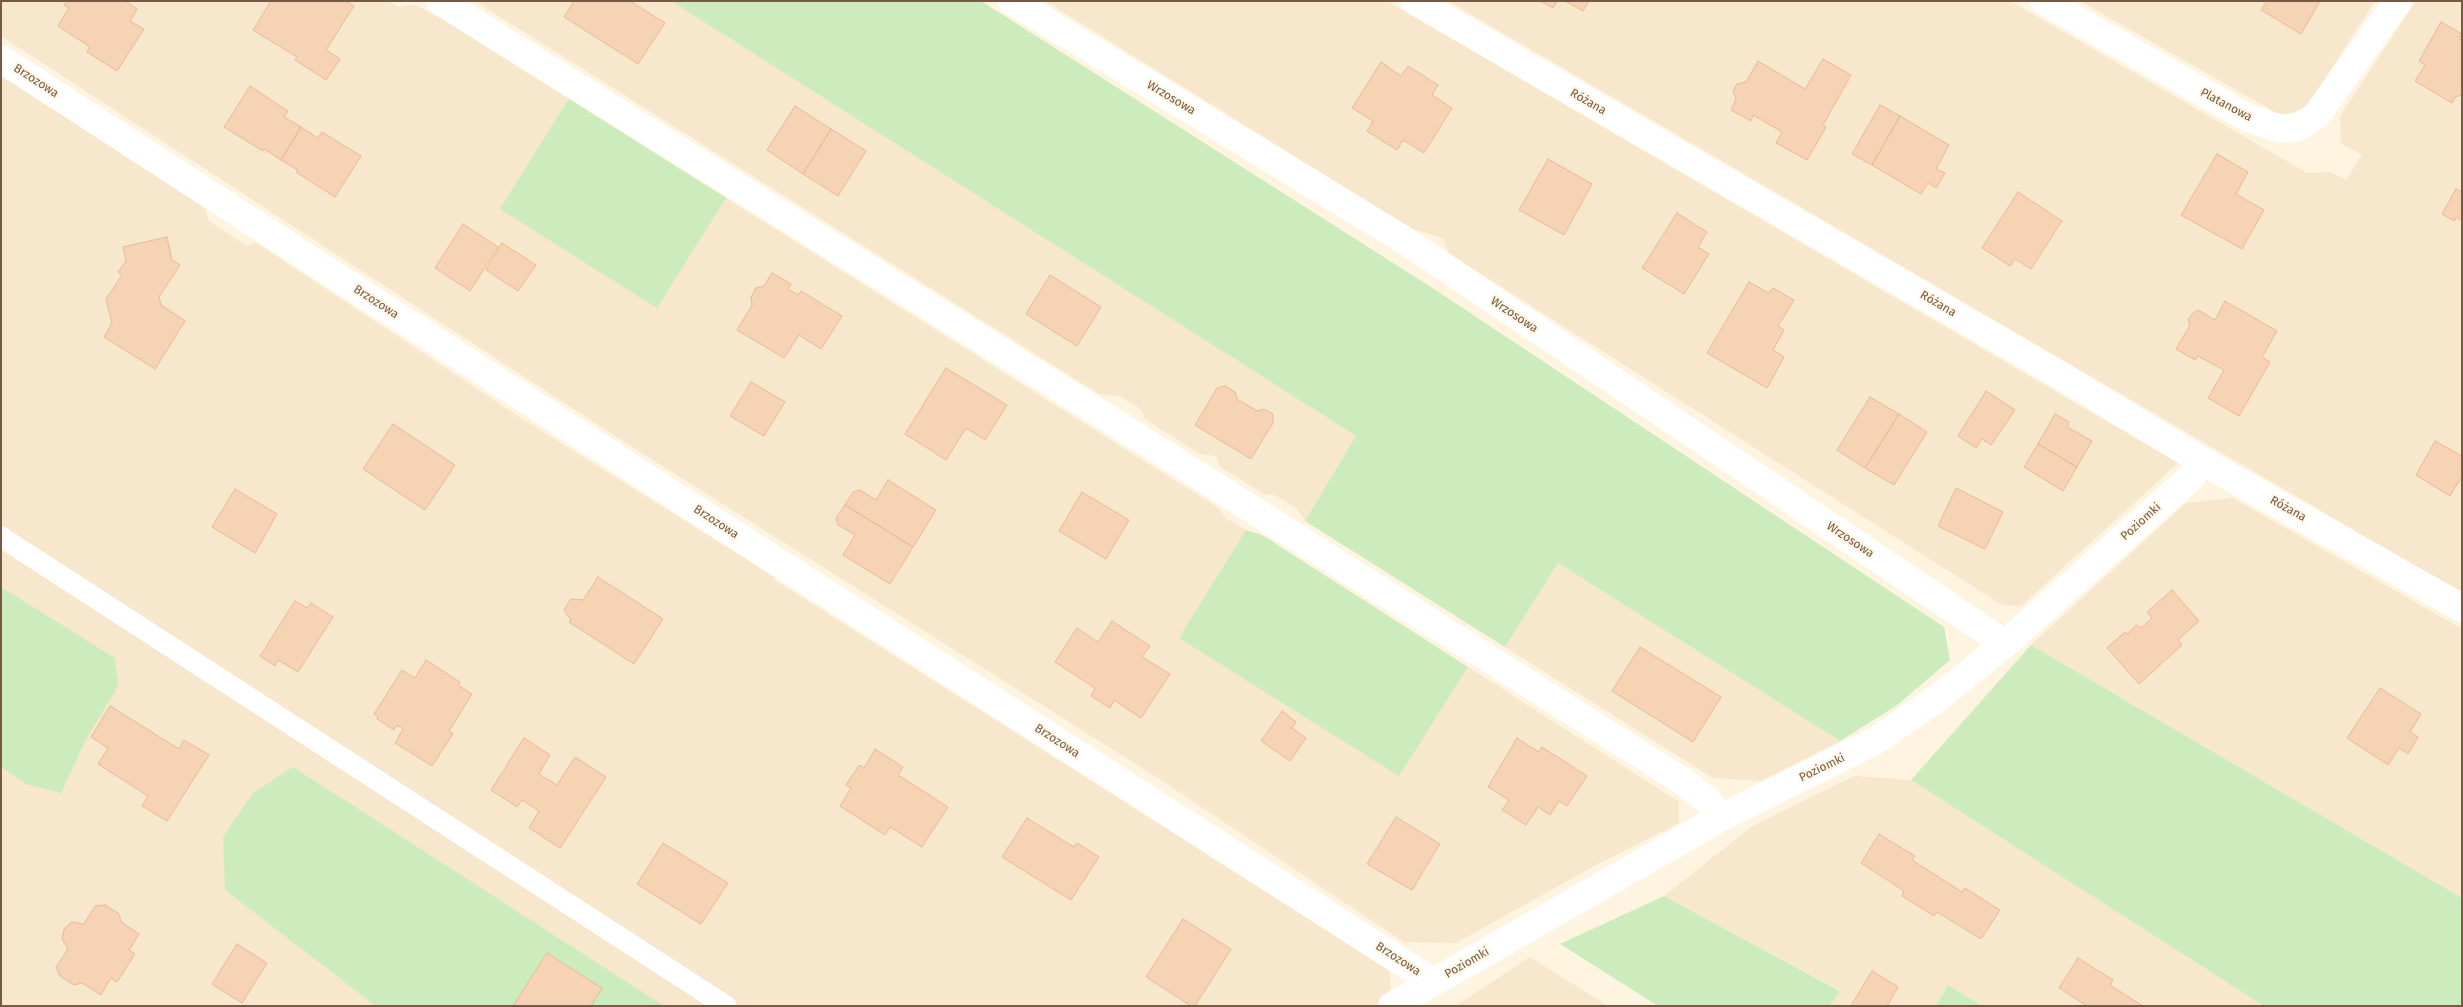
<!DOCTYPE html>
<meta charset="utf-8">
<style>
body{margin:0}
#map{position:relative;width:2463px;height:1007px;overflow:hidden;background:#fef4df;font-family:"Fira Sans",sans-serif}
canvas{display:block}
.frame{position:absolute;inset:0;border:2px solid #765a45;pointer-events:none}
</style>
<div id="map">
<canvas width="2463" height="1007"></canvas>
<div class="frame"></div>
</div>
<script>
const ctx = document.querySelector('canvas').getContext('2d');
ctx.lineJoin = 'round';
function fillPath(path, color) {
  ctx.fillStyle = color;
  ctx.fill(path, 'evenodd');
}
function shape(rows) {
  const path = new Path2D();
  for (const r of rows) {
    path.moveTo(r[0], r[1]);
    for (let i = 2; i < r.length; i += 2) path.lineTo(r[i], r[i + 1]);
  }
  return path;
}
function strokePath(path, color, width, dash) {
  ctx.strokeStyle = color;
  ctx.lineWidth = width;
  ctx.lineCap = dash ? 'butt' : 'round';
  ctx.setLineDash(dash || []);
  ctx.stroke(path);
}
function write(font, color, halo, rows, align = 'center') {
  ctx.font = font + ' "Fira Sans",sans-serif';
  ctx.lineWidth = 4.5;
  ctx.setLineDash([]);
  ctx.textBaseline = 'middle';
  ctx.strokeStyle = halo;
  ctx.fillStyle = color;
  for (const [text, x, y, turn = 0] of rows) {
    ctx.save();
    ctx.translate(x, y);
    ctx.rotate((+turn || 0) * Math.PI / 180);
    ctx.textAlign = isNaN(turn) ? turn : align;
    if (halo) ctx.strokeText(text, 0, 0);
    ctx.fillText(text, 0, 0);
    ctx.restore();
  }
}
fillPath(shape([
 [1,1,389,1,398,7,413,4,440,18,1217,507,1227,519,1246,530,1262,535,1399,776,1468,667,1679,802,1679,823,1594,866,1456,943,1404,942,1161,780,626,443,1,36],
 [475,1,671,1,1356,436,1305,521,1297,509,1277,496,1264,494,1220,467,1216,456,1200,454,1145,419,1141,410,1122,397,1099,394],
 [1045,1,1387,1,2178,463,2021,606,2002,605,1448,253,1443,238,1412,229],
 [1448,1,2010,1,2307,173,2331,172,2346,180,2362,155,2341,143,2340,116,2416,1,2462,1,2462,593],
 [2080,1,2375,1,2306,108,2282,116],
 [1,75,205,208,209,221,247,246,255,242,524,420,682,519,774,577,775,580,1390,971,1390,1006,1,1006],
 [2233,498,2462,629,2462,898,2031,645,2186,503],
 [1558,563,1840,741,1761,781,1713,778,1505,647],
 [1854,776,1911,780,2264,1006,1982,1006,1948,986,1936,1006,1830,1006,1840,990,1664,896,1751,827],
 [1530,957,1608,1006,1455,1006]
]), '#f6e7cd');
fillPath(shape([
 [671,1,981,1,1434,289,1944,627,1950,660,1896,706,1840,741,1558,563,1505,647,1305,521,1356,436],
 [569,99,726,198,657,308,500,209],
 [1246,530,1262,535,1468,667,1399,776,1179,638],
 [1,587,115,658,118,686,85,741,61,793,26,784,1,767],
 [2031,645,2462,898,2462,1006,2264,1006,1911,780],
 [293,767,664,1006,376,1006,225,890,223,837,253,793],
 [1664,896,1840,991,1830,1006,1658,1006,1560,944],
 [1948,985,1982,1006,1936,1006]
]), '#ccecbd');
const building = shape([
 [67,1,125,1,137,9,130,21,144,29,117,71,87,52,90,47,58,26,69,8,64,5,67,1],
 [271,1,346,1,354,6,326,50,340,59,326,80,295,60,297,57,253,30,271,1],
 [574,1,630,1,665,23,638,64,564,17,574,1],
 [1540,1,1557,1,1553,8,1540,1],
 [1565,1,1589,1,1583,11,1565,1],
 [2267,1,2320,1,2301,34,2261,10,2267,1],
 [2441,22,2462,34,2459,39,2462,40,2462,95,2455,97,2452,103,2415,81,2425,65,2419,61,2441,22],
 [1823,59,1851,75,1823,125,1826,127,1807,160,1776,143,1782,132,1753,115,1751,121,1731,110,1736,99,1733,91,1737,84,1746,82,1758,61,1805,89,1823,59],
 [1381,62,1401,76,1408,66,1438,85,1432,95,1452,108,1424,153,1403,140,1397,150,1367,131,1373,121,1352,108,1381,62],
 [250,86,288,111,284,117,301,127,281,160,264,149,263,151,224,127,250,86],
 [1880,105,1900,116,1872,165,1852,154,1880,105],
 [795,106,831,129,803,174,767,150,795,106],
 [1900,116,1949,145,1936,169,1945,173,1936,188,1928,183,1921,194,1872,165,1900,116],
 [301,127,318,138,322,132,361,156,335,197,296,172,298,170,281,160,301,127],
 [831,129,866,151,838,196,803,174,831,129],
 [2217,154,2248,172,2236,194,2264,210,2242,249,2181,215,2217,154],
 [1548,159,1592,184,1564,235,1519,210,1548,159],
 [2456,189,2462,192,2462,221,2456,217,2454,221,2442,214,2456,189],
 [2018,192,2062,221,2031,269,2015,259,2010,266,1982,248,2018,192],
 [1677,213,1707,232,1698,247,1709,254,1684,294,1642,268,1677,213],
 [463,224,498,247,470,291,435,268,463,224],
 [167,237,172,260,180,265,159,297,161,305,185,321,155,369,104,337,112,323,106,299,122,275,118,272,126,261,123,247,167,237],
 [502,243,536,265,518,291,486,270,502,243],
 [772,273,791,284,788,289,798,295,801,291,842,316,821,349,799,335,784,358,737,330,752,305,751,297,756,288,764,286,772,273],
 [1050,275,1101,307,1077,346,1026,314,1050,275],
 [1749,282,1769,293,1773,288,1794,300,1778,326,1784,330,1773,350,1784,357,1767,388,1707,353,1749,282],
 [2225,301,2277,331,2262,357,2270,362,2239,416,2208,398,2224,370,2198,356,2195,360,2176,349,2190,325,2188,320,2192,314,2198,310,2215,320,2225,301],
 [946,368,1007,405,985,440,966,428,946,460,905,434,946,368],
 [751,382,785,402,764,436,730,416,751,382],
 [1225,386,1235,392,1237,399,1257,411,1264,409,1273,414,1273,423,1251,459,1195,425,1217,388,1225,386],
 [1986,391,2015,410,1991,445,1982,439,1976,448,1958,436,1986,391],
 [1870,397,1899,414,1865,468,1837,450,1870,397],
 [1899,414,1927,432,1894,485,1865,468,1899,414],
 [2055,414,2069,422,2067,427,2092,441,2077,467,2038,444,2055,414],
 [393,424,455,465,425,510,363,469,393,424],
 [2435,441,2462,456,2462,476,2450,496,2416,475,2435,441],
 [2038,444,2077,467,2063,491,2024,467,2038,444],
 [888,480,936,510,913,547,845,505,853,492,860,490,876,500,888,480],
 [1956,488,2003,512,1985,549,1938,526,1956,488],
 [235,489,277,514,255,553,212,527,235,489],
 [1082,492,1129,520,1106,559,1059,531,1082,492],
 [845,505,913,547,890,584,843,555,855,535,838,525,836,518,845,505],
 [598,577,663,619,634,664,569,622,571,620,564,610,571,599,583,600,598,577],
 [2172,590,2199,621,2178,640,2182,645,2139,684,2107,648,2125,632,2127,634,2137,625,2141,628,2152,618,2147,612,2172,590],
 [295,601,307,608,311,603,333,617,298,672,278,660,275,666,260,656,295,601],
 [1112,621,1150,646,1142,657,1170,674,1141,718,1114,700,1110,708,1091,696,1095,688,1055,662,1077,628,1098,642,1112,621],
 [1640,647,1721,697,1693,742,1612,691,1640,647],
 [426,660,460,682,458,685,472,694,449,731,453,734,432,766,395,743,403,729,397,725,394,730,377,719,378,717,374,714,402,670,415,678,426,660],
 [2380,688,2421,714,2410,732,2418,737,2408,754,2399,748,2388,765,2347,738,2380,688],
 [110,706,179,749,184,740,209,755,167,821,142,806,148,796,98,764,108,748,91,737,110,706],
 [1282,711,1296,722,1292,728,1306,738,1290,761,1261,741,1282,711],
 [524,738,550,755,539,774,557,785,575,757,606,777,560,848,529,828,539,811,522,800,517,807,491,790,524,738],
 [1517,738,1539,752,1542,747,1587,776,1567,806,1559,801,1550,815,1538,807,1526,825,1502,810,1509,800,1488,787,1517,738],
 [875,749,903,767,898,775,948,807,922,847,890,827,885,835,840,806,851,788,846,785,859,765,864,768,875,749],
 [1396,817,1440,844,1412,890,1367,864,1396,817],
 [1027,818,1074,847,1077,843,1099,857,1071,900,1002,857,1027,818],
 [1879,834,1915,856,1912,860,1962,892,1965,888,2000,910,1981,939,1937,912,1934,916,1902,896,1904,891,1861,863,1879,834],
 [663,843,728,883,701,924,637,884,663,843],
 [105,905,119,914,121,922,139,934,129,950,135,954,117,982,111,978,101,995,82,983,74,985,60,976,56,967,68,949,62,939,64,929,72,922,84,924,95,906,105,905],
 [1183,919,1231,949,1195,1006,1191,1006,1146,977,1183,919],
 [237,944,267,963,242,1003,212,984,237,944],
 [547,953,602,988,591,1006,513,1006,547,953],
 [2078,958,2113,980,2110,985,2143,1006,2087,1006,2059,988,2078,958],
 [1872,971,1898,987,1887,1006,1851,1006,1872,971]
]);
fillPath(building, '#f6d3b4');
strokePath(building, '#eabb93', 1);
strokePath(shape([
 [1,537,726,1006]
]), '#fff', 21);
strokePath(shape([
 [440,1,1090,407,1684,782,1707,800,1720,818],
 [1012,1,1412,245,2005,644],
 [1415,1,2063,377,2202,461,2462,608],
 [2044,1,2248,118,2281,129,2298,127,2316,116,2398,1],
 [1,59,698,511,1433,982],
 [1392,1006,1720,818,1877,740,1936,699,2005,644,2179,488,2191,477,2202,461]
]), '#fff', 28);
write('12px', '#765a45', '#fff7e7', [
 ["Brzozowa",36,81,33],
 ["Wrzosowa",1171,98,31],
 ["Różana",1588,102,30],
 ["Platanowa",2226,105,28],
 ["Brzozowa",376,302,33],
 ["Różana",1938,304,30],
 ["Wrzosowa",1514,315,34],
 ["Różana",2288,509,29],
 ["Brzozowa",716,522,33],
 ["Poziomki",2141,522,-42],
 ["Wrzosowa",1850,540,34],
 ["Brzozowa",1057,741,33],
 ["Poziomki",1822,768,-26],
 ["Brzozowa",1398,959,33],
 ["Poziomki",1467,963,-30]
]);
</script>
